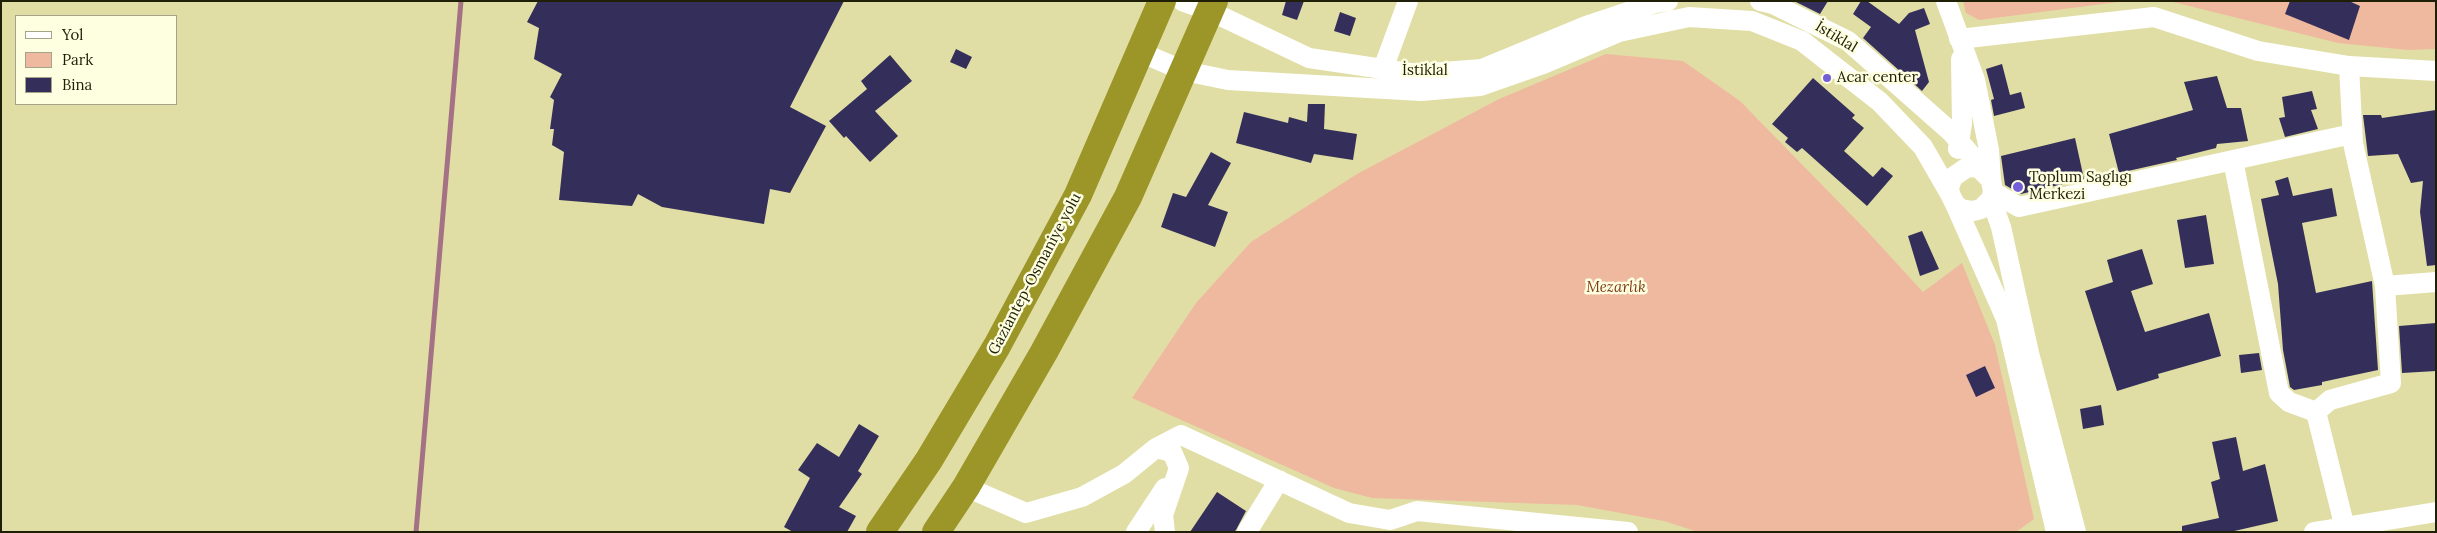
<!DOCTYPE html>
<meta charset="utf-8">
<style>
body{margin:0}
#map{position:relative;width:2437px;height:533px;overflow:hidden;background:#e0dea5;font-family:Lora,serif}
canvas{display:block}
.frame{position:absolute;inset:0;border:2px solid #1f1e07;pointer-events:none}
.legend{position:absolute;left:15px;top:15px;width:162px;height:90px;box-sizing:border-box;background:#fefee1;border:1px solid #a5a48a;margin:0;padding:6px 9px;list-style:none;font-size:15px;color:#1f1e07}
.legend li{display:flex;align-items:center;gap:10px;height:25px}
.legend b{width:25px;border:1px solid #a5a48a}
</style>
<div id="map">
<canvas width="2437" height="533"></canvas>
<div class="frame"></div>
<ul class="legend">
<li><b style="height:6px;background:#fff"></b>Yol</li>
<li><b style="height:14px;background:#efb99f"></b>Park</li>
<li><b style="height:14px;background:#342f5a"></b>Bina</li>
</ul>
</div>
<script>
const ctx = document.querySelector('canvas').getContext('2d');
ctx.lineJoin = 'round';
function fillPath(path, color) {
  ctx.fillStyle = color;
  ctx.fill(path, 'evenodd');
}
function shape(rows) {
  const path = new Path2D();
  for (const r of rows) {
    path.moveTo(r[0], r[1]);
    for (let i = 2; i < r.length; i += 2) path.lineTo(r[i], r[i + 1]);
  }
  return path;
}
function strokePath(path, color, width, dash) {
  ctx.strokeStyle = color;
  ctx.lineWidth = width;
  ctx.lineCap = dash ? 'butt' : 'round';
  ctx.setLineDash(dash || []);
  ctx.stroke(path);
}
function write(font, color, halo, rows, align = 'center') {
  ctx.font = font + ' Lora,serif';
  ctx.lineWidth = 5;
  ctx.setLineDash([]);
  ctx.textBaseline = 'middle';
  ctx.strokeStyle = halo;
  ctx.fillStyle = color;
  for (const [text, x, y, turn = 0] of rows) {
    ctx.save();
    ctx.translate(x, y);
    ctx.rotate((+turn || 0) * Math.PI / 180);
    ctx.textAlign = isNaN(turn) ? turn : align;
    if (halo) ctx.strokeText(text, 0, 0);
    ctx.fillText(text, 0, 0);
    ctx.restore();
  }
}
fillPath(shape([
 [1963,1,2126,1,1979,20,1966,13],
 [2169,1,2436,1,2436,49,2408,50,2338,43],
 [1606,54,1683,61,1740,101,1867,231,1923,292,1962,263,1995,345,2034,519,2016,532,1698,532,1664,521,1577,505,1372,498,1334,488,1132,398,1196,303,1251,242,1357,174,1499,99]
]), '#efb99f');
strokePath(shape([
 [416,532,461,1]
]), '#a47185', 5);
fillPath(shape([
 [538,1,844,1,790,107,826,126,790,193,770,189,764,224,662,207,638,194,632,206,559,200,564,152,552,145,554,129,550,129,554,100,550,97,562,74,534,59,539,28,527,22],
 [1286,1,1304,1,1297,20,1282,15],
 [1794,1,1828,1,1820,14],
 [1861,1,1867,1,1899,24,1909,13,1924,8,1930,24,1915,30,1929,82,1922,91,1863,38,1871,27,1853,14],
 [2290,1,2349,1,2360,6,2349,40,2285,14],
 [1340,12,1356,18,1350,36,1334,31],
 [956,49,972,57,966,69,950,62],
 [890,55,912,81,875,111,898,136,870,162,846,136,844,138,829,121,867,89,861,81],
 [2002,64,2010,95,2021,92,2025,108,1994,116,1991,100,1994,99,1986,69],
 [2217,76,2227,108,2241,108,2248,141,2217,144,2216,148,2176,158,2177,160,2119,173,2109,134,2193,110,2184,82],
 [1813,78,1855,115,1852,118,1864,128,1844,151,1873,177,1882,167,1893,176,1867,206,1802,148,1797,152,1785,142,1788,138,1772,124],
 [2312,91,2317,109,2311,110,2318,129,2285,137,2279,118,2285,117,2282,97],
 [1308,104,1325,104,1324,129,1357,134,1353,160,1314,154,1311,163,1236,143,1244,112,1288,123,1289,117,1307,122],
 [2436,110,2436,265,2427,266,2420,212,2423,181,2411,183,2398,154,2368,156,2363,115,2381,115,2382,118],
 [2075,138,2084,179,2021,194,2005,185,2001,156],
 [1211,152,1231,163,1208,205,1228,212,1215,247,1161,227,1173,193,1186,197],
 [2288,177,2293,196,2332,188,2337,216,2302,223,2316,293,2372,281,2378,370,2322,382,2322,385,2294,390,2290,387,2283,350,2278,284,2261,199,2279,195,2275,181],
 [2206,215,2214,264,2185,268,2177,220],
 [1922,231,1939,269,1920,276,1908,236],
 [2142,249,2153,284,2131,291,2145,332,2209,313,2221,356,2158,374,2159,378,2117,391,2085,291,2113,282,2107,260],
 [2436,323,2436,371,2402,373,2399,326],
 [2259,353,2262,370,2241,373,2239,355],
 [1985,366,1995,388,1976,397,1966,375],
 [2101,405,2104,425,2083,429,2080,409],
 [859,424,879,436,858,471,862,474,839,507,856,516,847,532,793,532,784,527,810,478,798,470,817,443,839,457],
 [2236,437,2243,471,2265,464,2278,521,2230,532,2182,532,2182,526,2219,518,2211,482,2220,479,2212,442],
 [1217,492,1246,511,1236,530,1234,532,1190,532]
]), '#342f5a');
strokePath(shape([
 [1182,1,1210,11,1309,58,1417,74,1482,69,1586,26,1655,3,1668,1],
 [1760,1,1773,4,1848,41,1951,132,1986,172],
 [1946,1,1975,80,1989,150,1991,180],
 [1959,39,2154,17,2258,51,2349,66,2436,71],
 [1140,52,1184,71,1228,80,1421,91,1480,86,1543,64,1619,32,1689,17,1752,21,1802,41,1880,102,1923,147,1950,194],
 [2349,66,2353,143,2385,286],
 [1383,69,1408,1],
 [1958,149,1962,124,1961,59],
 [2233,160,2279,393,2289,402,2316,412],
 [1993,192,2019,207,2352,134],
 [1991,199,1981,209,1973,211,1961,209,1955,204,1950,194,1949,187,1953,177,1966,168,1973,167,1980,169,1991,180,1993,192,1991,199,2001,227,2029,353,2076,532],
 [1955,204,2006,319,2056,532],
 [1156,448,1181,435,1349,513,1390,520,1417,511,1628,532],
 [966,487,1026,513,1082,497,1124,474,1156,448,1172,452,1179,468,1163,515,1165,532],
 [1136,532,1165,488],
 [1247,532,1279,480],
 [2314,532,2436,512],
 [2346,532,2316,412,2330,400,2391,383,2385,286,2436,282]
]), '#fff', 20);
strokePath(shape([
 [880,532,929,460,997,346,1078,195,1162,1],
 [936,532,966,487,1044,352,1128,197,1214,1]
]), '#9c9628', 28);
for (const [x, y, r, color] of [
 [1827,78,5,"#725ed8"],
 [2018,187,6,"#725ed8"]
]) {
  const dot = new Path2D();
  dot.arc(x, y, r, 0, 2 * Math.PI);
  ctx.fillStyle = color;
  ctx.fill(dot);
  strokePath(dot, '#fefee1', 2);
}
write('15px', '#1f1e07', '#fefee1', [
 ["İstiklal",1836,37,31],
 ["İstiklal",1425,71],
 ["Gaziantep-Osmaniye yolu",1035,274,-62]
]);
write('15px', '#1f1e07', '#fefee1', [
 ["Acar center",1837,78],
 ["Toplum Saglıgı",2029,178],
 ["Merkezi",2029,195]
], 'left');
write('italic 15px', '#7f3c17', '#fefee1', [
 ["Mezarlık",1616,288]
]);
</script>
